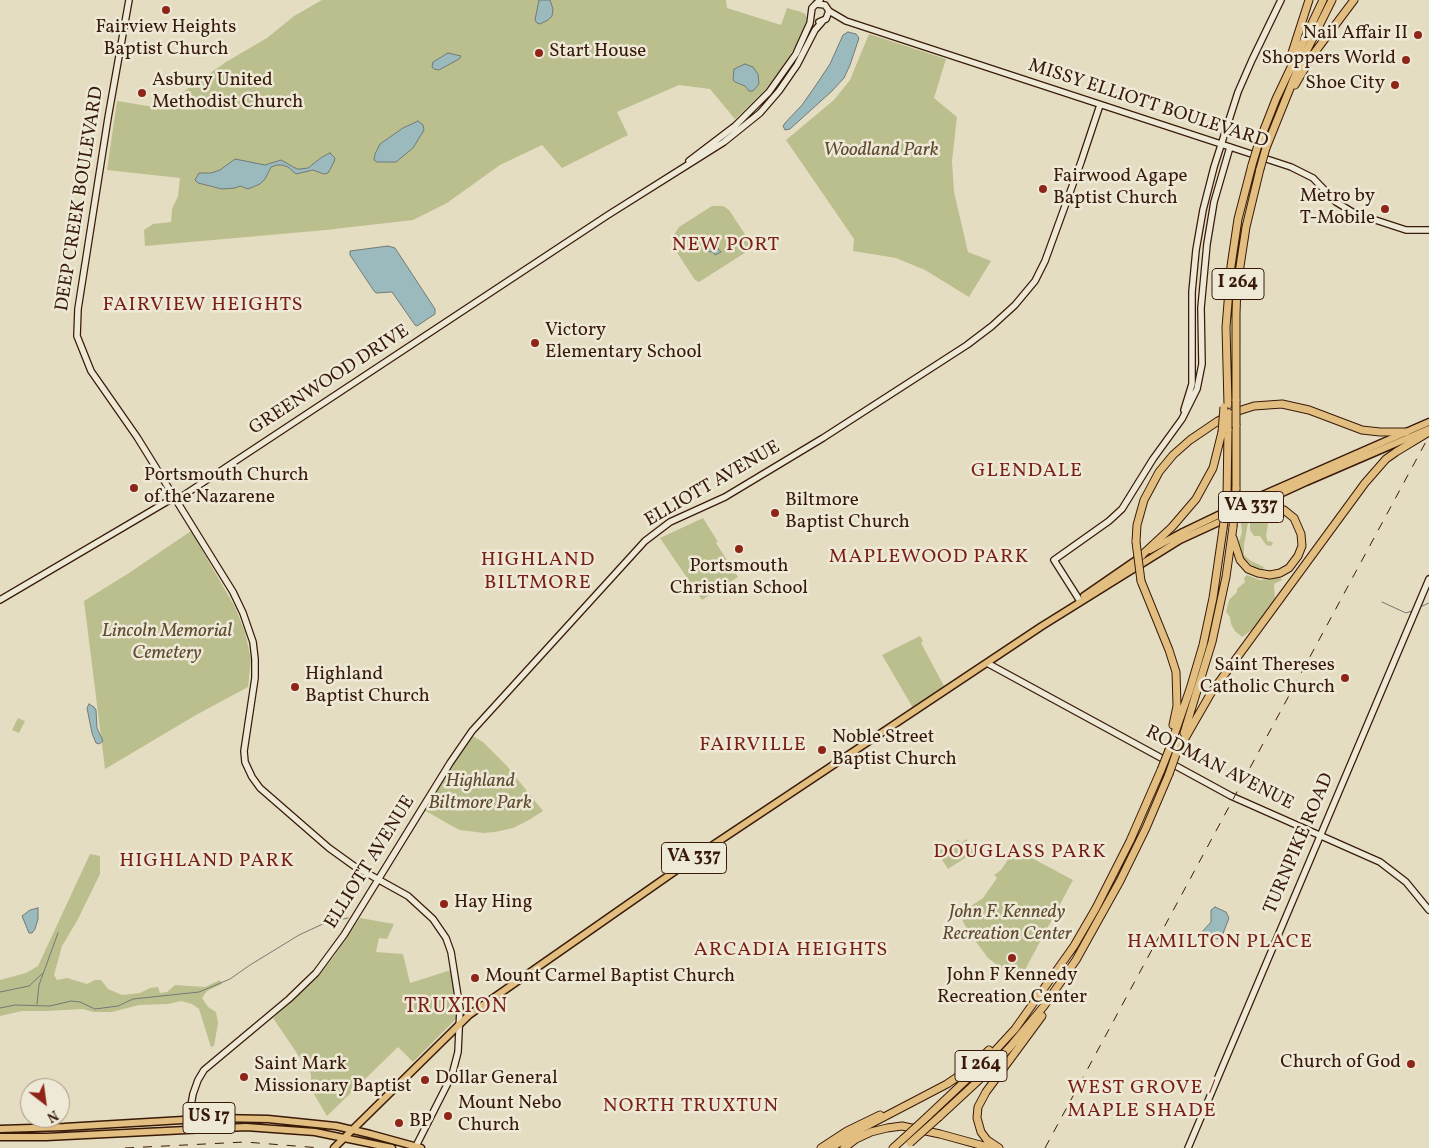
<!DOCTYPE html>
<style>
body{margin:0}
#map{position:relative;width:1429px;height:1148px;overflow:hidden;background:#e5ddc1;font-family:Vollkorn,serif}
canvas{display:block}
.north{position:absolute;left:20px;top:1078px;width:50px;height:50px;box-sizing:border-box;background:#eee9d7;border:1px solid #a69684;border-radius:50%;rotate:150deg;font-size:14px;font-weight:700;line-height:20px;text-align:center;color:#391a08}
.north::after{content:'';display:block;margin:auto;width:18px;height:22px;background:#8f2418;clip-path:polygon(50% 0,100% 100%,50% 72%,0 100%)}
</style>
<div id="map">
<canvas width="1429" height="1148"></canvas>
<div class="north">N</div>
</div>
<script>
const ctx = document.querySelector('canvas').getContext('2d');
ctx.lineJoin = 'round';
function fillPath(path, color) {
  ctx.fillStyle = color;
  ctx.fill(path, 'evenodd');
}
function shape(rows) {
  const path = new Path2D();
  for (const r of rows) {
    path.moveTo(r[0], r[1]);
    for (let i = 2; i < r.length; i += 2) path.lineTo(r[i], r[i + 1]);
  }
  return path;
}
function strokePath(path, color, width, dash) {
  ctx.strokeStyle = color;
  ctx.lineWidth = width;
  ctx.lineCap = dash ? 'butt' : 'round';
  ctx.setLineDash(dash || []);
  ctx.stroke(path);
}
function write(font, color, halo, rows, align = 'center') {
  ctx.font = font + ' Vollkorn,serif';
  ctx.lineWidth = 5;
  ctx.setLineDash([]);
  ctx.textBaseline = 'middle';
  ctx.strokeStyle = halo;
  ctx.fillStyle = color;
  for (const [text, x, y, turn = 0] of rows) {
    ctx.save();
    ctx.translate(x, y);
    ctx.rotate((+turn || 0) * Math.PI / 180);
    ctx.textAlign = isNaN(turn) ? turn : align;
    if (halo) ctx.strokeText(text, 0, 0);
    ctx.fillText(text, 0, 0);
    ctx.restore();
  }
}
fillPath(shape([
 [322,0,726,0,727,8,781,25,787,8,801,12,805,14,807,19,796,45,781,70,763,92,735,119,710,89,679,85,617,112,628,135,562,168,542,145,500,165,447,203,413,220,326,230,145,246,144,230,153,224,171,222,172,209,178,196,180,178,107,170,117,101,160,108,226,62,267,38,294,16],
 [869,34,946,59,934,98,957,117,952,161,954,192,968,252,991,261,969,297,925,270,896,258,853,251,854,239,786,140,834,100,850,80],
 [712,206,723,206,729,210,752,245,751,249,699,282,695,280,676,251,673,243,674,235,679,227],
 [1259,517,1265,519,1268,524,1266,536,1268,542,1270,541,1273,543,1271,546,1266,545,1260,536,1254,536,1250,530,1250,523],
 [703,518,718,542,716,543,738,577,702,600,660,538],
 [1244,520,1246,520,1248,523,1244,545,1244,555,1251,561,1264,567,1262,571,1256,569,1242,556,1239,541,1242,533,1241,523],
 [191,531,235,607,245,632,251,660,248,687,196,715,105,769,84,601,129,573],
 [1247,575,1260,580,1280,577,1282,580,1274,584,1275,601,1256,627,1242,637,1235,631,1231,624,1230,617,1226,612,1229,600,1237,592,1237,589,1245,582,1244,578],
 [920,636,923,641,921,643,944,686,913,708,882,655],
 [18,718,25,721,19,733,12,730],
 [471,735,483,742,506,765,543,811,529,820,513,828,495,832,484,833,460,830,452,826,424,810,452,764],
 [966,839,976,856,974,857,971,854,948,869,934,847,937,845,941,850,958,840,961,843],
 [1015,849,1073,880,1019,981,988,958,968,931,959,914,983,898,997,878,994,875,1001,870],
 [90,854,100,856,100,874,77,921,62,946,54,975,57,980,67,978,87,984,95,980,101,980,108,989,122,995,140,993,150,988,158,987,160,993,167,992,175,985,205,987,220,980,222,984,207,991,202,998,208,1007,216,1012,218,1023,214,1046,211,1047,199,1009,192,1004,181,1001,168,1004,139,1005,112,1012,94,1012,83,1009,46,1011,22,1011,0,1016,0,980,26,973,38,966],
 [360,918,394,924,387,939,379,938,376,952,403,954,410,983,451,970,457,1010,456,1019,413,1062,398,1047,327,1116,311,1089,311,1074,273,1018,316,979,335,955]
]), '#bbbf8e');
const water = shape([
 [539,0,550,0,553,9,552,16,548,20,540,24,537,23,535,20,539,0],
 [848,32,856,34,859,38,850,65,844,78,832,91,790,129,785,130,783,126,785,123,802,105,814,88,830,64,843,35,848,32],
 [448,53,461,56,459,59,439,70,434,69,432,67,433,62,448,53],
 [745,64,753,67,758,74,759,84,753,91,749,91,745,86,735,82,733,80,734,69,745,64],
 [418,121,423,125,424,130,413,148,396,162,377,162,374,160,375,154,380,144,403,128,418,121],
 [330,153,335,158,334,162,328,173,324,174,313,170,296,174,288,167,282,165,277,165,271,167,265,179,260,184,248,189,240,186,235,188,222,189,198,183,195,180,199,173,211,173,220,170,235,159,265,165,281,160,297,169,300,169,308,168,322,157,330,153],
 [715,235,719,242,716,246,721,252,715,255,713,252,705,251,707,244,711,245,709,239,715,235],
 [388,246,395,248,435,309,435,314,417,326,415,325,392,292,376,293,374,291,350,255,350,251,388,246],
 [89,704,94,707,96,710,97,728,103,741,99,744,96,743,92,733,87,708,89,704],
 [1215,907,1226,912,1229,918,1222,936,1218,939,1209,937,1202,932,1211,922,1211,910,1215,907],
 [38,908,38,919,35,929,32,933,29,933,22,916,30,910,38,908]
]);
fillPath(water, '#9ababd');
strokePath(water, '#737a75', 1);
strokePath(shape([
 [1382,602,1406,613,1412,611],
 [1420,607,1429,603],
 [0,992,29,986,43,973],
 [37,1004,39,985,58,933],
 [0,1008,15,1005,50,1006,71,1001,80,1002,95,1009,118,1006,133,999,199,992,230,979,250,965,299,935,325,923,348,918]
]), '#737a75', 1);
const secondary = shape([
 [129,0,108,118,78,309,77,336,91,371,137,437,233,592,243,613,253,642,255,659,255,678,244,751,245,762,252,777,260,788,329,848,354,866,408,896,433,919,446,938,451,952,460,1009,458,1052,452,1075,415,1148],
 [816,4,825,5,829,11,826,19,819,22],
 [829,11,846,21,1291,167,1313,178,1336,202,1354,213,1406,230,1429,230],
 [689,161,735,126,769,92,796,54,810,23,812,8,820,0],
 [1184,410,1192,384,1192,292,1196,250,1203,210,1214,167,1238,92,1252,60,1281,0],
 [0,600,168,501,181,497,608,215,724,142,760,113,779,91,797,65,815,30,822,22],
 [1080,601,1054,560,1109,521,1122,509,1153,459,1182,419,1197,389,1202,364,1201,308,1207,244,1214,202,1230,147],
 [987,663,1231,796,1380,862,1406,882,1429,910],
 [193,1129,190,1111,193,1094,198,1080,204,1070,289,999,316,973,344,935,450,763,472,731,645,541,670,522,725,497,823,438,967,345,992,326,1015,305,1035,281,1045,261,1081,162,1100,105],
 [1188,1148,1429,579]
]);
const primary = shape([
 [1150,550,1183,532,1235,507,1429,422],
 [1084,596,1142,556],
 [0,1129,64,1127,217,1118,268,1119,336,1126,370,1134,421,1148],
 [0,1137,46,1137,246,1127,315,1132,392,1148],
 [334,1148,469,1015,701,853,1042,626,1180,540,1306,482,1429,429]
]);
const highway = shape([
 [1290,59,1309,0],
 [1295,85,1312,56,1354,0],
 [1258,145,1276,99,1323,0],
 [1266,148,1299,66,1332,0],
 [1236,401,1236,314,1237,286,1246,227,1260,169],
 [1228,405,1226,327,1231,266,1238,219,1252,165],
 [1236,489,1236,425],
 [1227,498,1228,429],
 [1233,538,1240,560,1248,569,1258,573,1270,575,1280,573,1289,568,1298,556,1302,546,1301,534,1294,518,1284,510,1273,506,1249,507],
 [1136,542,1137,525,1144,500,1159,472,1173,455,1190,440,1218,421,1235,412,1254,406,1282,404,1309,410,1362,430,1380,432,1406,432],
 [1143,554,1172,527,1196,499,1213,468,1222,432],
 [1141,581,1169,650,1176,672,1177,706,1173,725],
 [1184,733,1212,642,1226,577,1233,527],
 [1169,750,1190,689,1203,645,1213,598,1223,529],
 [1176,754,1211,693,1365,483,1386,459,1396,452,1429,432],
 [928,1116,981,1066,1015,1029,1074,946,1096,908,1130,841,1161,770],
 [939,1117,979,1080,1010,1047,1044,1006,1076,960,1120,881,1146,828,1169,774],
 [821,1148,847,1131,880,1115],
 [831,1148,859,1130,947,1084,972,1067,989,1050],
 [844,1148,856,1139,871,1132,887,1128,902,1126,940,1134,991,1148],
 [893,1148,903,1139],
 [999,1148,987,1140,981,1132,977,1118,978,1107,986,1092,1042,1016]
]);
strokePath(secondary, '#391a08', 8);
strokePath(primary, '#391a08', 9);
strokePath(highway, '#391a08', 9);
strokePath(secondary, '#eee9d7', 5.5);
strokePath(primary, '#e2be80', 6);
strokePath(highway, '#e2be80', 7);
strokePath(shape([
 [125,1148,245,1142,321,1148],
 [1045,1148,1429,436]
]), '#391a08', 1, [9, 9]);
const highwayBridge = shape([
 [1252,165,1258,145],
 [1260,169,1266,148],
 [1236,401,1236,425],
 [1228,413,1228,429],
 [1222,432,1224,407],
 [1233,527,1236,489],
 [1223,529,1227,498],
 [1136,542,1141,581],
 [1161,770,1169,750],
 [1169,774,1176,754],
 [903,1139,928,1116],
 [910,1143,939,1117]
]);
strokePath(highwayBridge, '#391a08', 9, []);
strokePath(highwayBridge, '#e2be80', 7);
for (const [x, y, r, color] of [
 [166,10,5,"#8f2418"],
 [1418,35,5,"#8f2418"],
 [539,53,5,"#8f2418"],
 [1406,60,5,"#8f2418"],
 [1395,85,5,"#8f2418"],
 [142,93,5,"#8f2418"],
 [1043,189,5,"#8f2418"],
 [1385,209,5,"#8f2418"],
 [535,343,5,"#8f2418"],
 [134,488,5,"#8f2418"],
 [775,513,5,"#8f2418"],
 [739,549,5,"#8f2418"],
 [1345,678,5,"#8f2418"],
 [295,687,5,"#8f2418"],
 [822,750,5,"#8f2418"],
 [444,904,5,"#8f2418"],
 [1012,958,5,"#8f2418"],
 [475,978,5,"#8f2418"],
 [1411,1064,5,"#8f2418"],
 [244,1077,5,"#8f2418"],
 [425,1080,5,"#8f2418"],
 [448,1116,5,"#8f2418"],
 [399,1123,5,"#8f2418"]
]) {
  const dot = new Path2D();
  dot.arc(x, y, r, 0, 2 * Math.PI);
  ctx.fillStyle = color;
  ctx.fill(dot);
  strokePath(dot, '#eee9d7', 2);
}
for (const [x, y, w] of [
 [1238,284,52],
 [1251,507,65],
 [694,858,65],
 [981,1066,52],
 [209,1118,52]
]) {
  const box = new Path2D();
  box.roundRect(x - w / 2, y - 15.5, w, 31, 4);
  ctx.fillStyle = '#eee9d7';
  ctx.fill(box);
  strokePath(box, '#391a08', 1);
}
write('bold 18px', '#391a08', null, [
 ["I 264",1238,284],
 ["VA 337",1251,507],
 ["VA 337",694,858],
 ["I 264",981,1066],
 ["US 17",209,1118]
]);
write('19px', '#391a08', '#eee9d7', [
 ["Fairview Heights",166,29,"center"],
 ["Baptist Church",166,51,"center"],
 ["Nail Affair II",1408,35,"right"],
 ["Start House",549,53],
 ["Shoppers World",1396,60,"right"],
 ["Asbury United",152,82],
 ["Methodist Church",152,104],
 ["Shoe City",1385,85,"right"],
 ["Fairwood Agape",1053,178],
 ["Baptist Church",1053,200],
 ["Metro by",1375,198,"right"],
 ["T-Mobile",1375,220,"right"],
 ["Victory",545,332],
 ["Elementary School",545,354],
 ["Portsmouth Church",144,477],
 ["of the Nazarene",144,499],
 ["Biltmore",785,502],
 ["Baptist Church",785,524],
 ["Portsmouth",739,568,"center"],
 ["Christian School",739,590,"center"],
 ["Saint Thereses",1335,667,"right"],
 ["Catholic Church",1335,689,"right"],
 ["Highland",305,676],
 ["Baptist Church",305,698],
 ["Noble Street",832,739],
 ["Baptist Church",832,761],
 ["Hay Hing",454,904],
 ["John F Kennedy",1012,977,"center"],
 ["Recreation Center",1012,999,"center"],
 ["Mount Carmel Baptist Church",485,978],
 ["Church of God",1401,1064,"right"],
 ["Saint Mark",254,1066],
 ["Missionary Baptist",254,1088],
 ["Dollar General",435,1080],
 ["Mount Nebo",458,1105],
 ["Church",458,1127],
 ["BP",409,1123]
], 'left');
write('19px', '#391a08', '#eee9d7', [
 ["MISSY ELLIOTT BOULEVARD",1148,105,18],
 ["DEEP CREEK BOULEVARD",81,199,-81],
 ["GREENWOOD DRIVE",330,381,-33],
 ["ELLIOTT AVENUE",713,485,-30],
 ["RODMAN AVENUE",1219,769,27],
 ["TURNPIKE ROAD",1300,844,-67],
 ["ELLIOTT AVENUE",371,863,-58]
]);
write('italic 19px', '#604c30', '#eee9d7', [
 ["Woodland Park",881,152],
 ["Lincoln Memorial",167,633],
 ["Cemetery",167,655],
 ["Highland",480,783],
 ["Biltmore Park",480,805],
 ["John F. Kennedy",1007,914],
 ["Recreation Center",1007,936]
]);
ctx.letterSpacing = '1px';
write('20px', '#7a1f14', '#eee9d7', [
 ["NEW PORT",726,246],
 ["FAIRVIEW HEIGHTS",203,306],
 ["GLENDALE",1027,472],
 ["MAPLEWOOD PARK",929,558],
 ["HIGHLAND",538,561],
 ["BILTMORE",538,584],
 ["FAIRVILLE",753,746],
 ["DOUGLASS PARK",1020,853],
 ["HIGHLAND PARK",207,862],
 ["HAMILTON PLACE",1220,943],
 ["ARCADIA HEIGHTS",791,951],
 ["WEST GROVE /",1142,1089],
 ["MAPLE SHADE",1142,1112],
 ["NORTH TRUXTUN",691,1107]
]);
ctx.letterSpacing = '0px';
ctx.letterSpacing = '1px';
write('21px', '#7a1f14', '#eee9d7', [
 ["TRUXTON",456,1008]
]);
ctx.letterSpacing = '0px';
</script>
